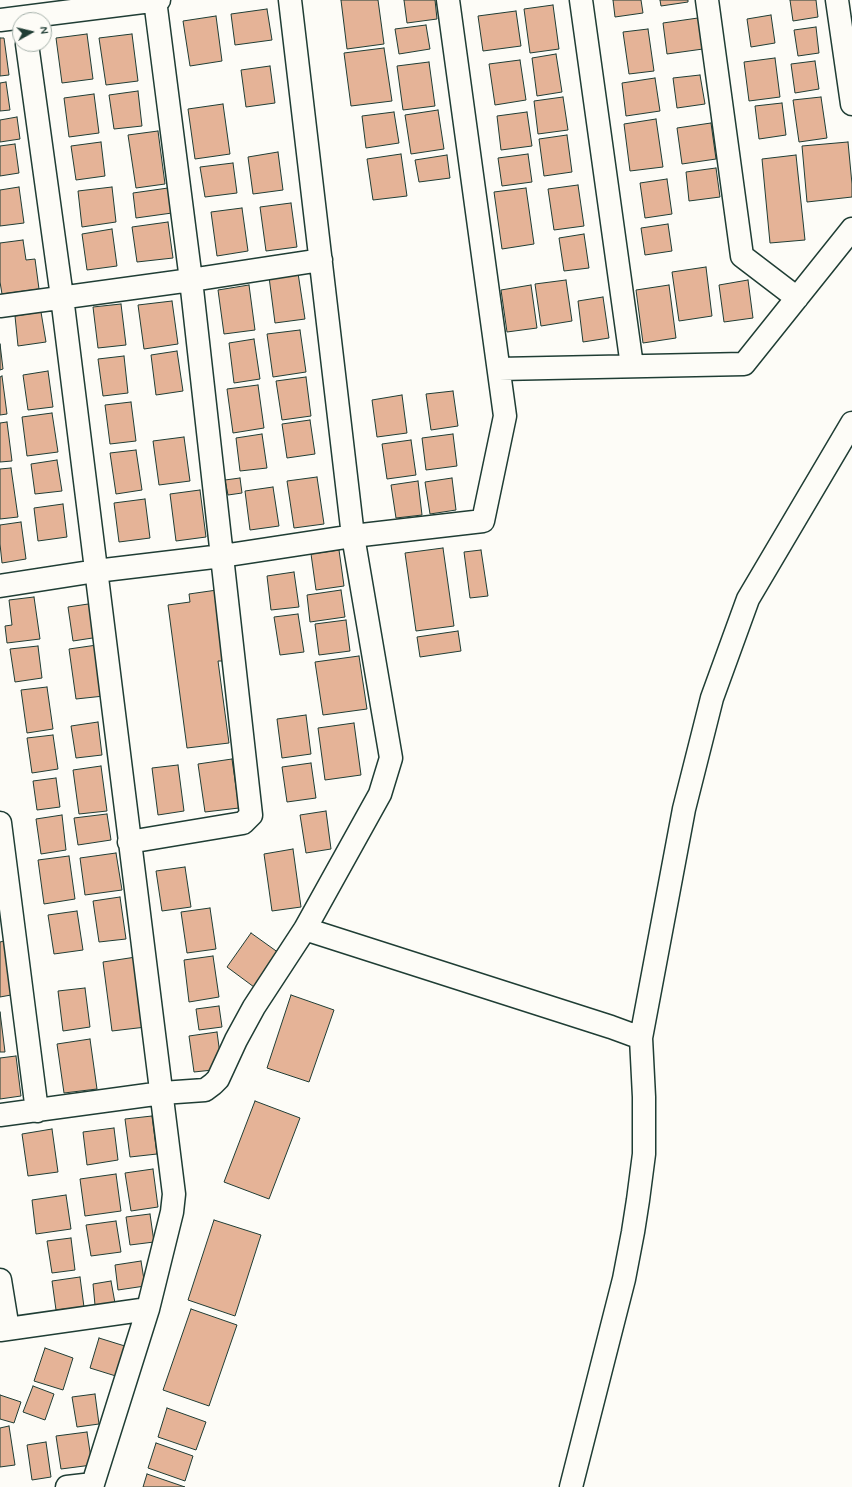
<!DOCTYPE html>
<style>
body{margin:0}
#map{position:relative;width:852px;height:1487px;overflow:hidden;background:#fdfcf7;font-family:Mynerve,sans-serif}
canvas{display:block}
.north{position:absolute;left:12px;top:12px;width:40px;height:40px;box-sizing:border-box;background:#fdfcf7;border:1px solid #a4b0a9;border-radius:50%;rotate:82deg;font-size:11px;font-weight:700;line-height:16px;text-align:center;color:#1f3d34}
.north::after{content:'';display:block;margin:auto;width:14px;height:18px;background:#1f3d34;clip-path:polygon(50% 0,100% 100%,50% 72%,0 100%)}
</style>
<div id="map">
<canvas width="852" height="1487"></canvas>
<div class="north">N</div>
</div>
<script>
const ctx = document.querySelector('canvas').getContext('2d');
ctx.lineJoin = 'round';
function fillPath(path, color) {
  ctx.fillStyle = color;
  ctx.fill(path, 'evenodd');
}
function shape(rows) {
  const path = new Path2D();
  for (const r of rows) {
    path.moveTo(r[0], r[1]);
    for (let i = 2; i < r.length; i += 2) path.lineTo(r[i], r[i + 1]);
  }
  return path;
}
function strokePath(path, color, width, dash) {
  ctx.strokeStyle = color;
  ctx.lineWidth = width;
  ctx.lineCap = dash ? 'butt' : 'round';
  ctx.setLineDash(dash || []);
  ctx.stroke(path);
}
const building = shape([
 [341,0,378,0,384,44,347,49,341,0],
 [404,0,435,0,437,19,407,23,404,0],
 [613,0,641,0,643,13,615,17,613,0],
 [660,0,688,0,688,2,661,6,660,0],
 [790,0,816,0,818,17,793,21,790,0],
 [553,5,559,49,530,53,524,9,553,5],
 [267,9,272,40,235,45,231,14,267,9],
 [516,11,521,46,483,51,478,16,516,11],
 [771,15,775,43,751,47,747,19,771,15],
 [216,16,222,61,190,66,183,21,216,16],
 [698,18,703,49,667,54,663,23,698,18],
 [426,25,430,49,399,54,395,29,426,25],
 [816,27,819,53,798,56,794,30,816,27],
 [648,29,654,71,629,74,623,32,648,29],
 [87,34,93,79,62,83,56,38,87,34],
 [132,34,138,81,106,85,99,38,132,34],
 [0,38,4,38,9,75,0,76,0,38],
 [384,48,392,101,351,106,344,53,384,48],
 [556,54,562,92,537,96,532,58,556,54],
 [775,58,780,97,749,101,744,62,775,58],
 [520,60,526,100,495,105,489,64,520,60],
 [815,61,819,89,795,93,791,64,815,61],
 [429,62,435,106,403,110,397,66,429,62],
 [270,66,275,103,246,107,241,70,270,66],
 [700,75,705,104,677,108,673,78,700,75],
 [655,78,660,111,626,116,622,83,655,78],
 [6,82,10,110,0,111,0,83,6,82],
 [138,91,142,126,114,129,109,95,138,91],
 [94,94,99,133,69,137,64,98,94,94],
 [563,97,568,130,538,134,534,101,563,97],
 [821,97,827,138,799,142,793,100,821,97],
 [782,103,786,135,759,139,755,106,782,103],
 [223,104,230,154,195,159,188,109,223,104],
 [438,110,444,149,411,154,405,115,438,110],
 [394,112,399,143,366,148,362,116,394,112],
 [527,112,532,146,501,150,497,116,527,112],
 [17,117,20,139,0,142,0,120,17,117],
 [656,119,663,167,630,171,624,124,656,119],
 [711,123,716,159,682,164,677,128,711,123],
 [158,131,165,184,136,188,128,135,158,131],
 [567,135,572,172,544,176,539,139,567,135],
 [101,142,105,176,76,180,71,146,101,142],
 [848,142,852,184,852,197,807,202,802,146,848,142],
 [15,144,19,173,0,176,0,146,15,144],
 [278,152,283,190,253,194,248,157,278,152],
 [401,154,407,196,373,200,367,159,401,154],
 [528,154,532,182,502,186,498,158,528,154],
 [447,155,450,178,419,182,415,160,447,155],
 [796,155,805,240,770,243,762,159,796,155],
 [233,163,237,193,205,197,200,167,233,163],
 [716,168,720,197,689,201,686,172,716,168],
 [667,179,672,214,645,218,640,183,667,179],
 [578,185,584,226,554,230,548,189,578,185],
 [19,187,24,223,0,226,0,190,19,187],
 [112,187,116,222,82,227,78,191,112,187],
 [168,188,172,213,136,218,133,193,168,188],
 [526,188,534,244,502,249,494,192,526,188],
 [291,203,297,247,266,251,260,207,291,203],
 [242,208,248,251,217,256,211,212,242,208],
 [168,222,173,258,137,262,132,227,168,222],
 [668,224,672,251,645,255,641,228,668,224],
 [112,229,117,266,87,270,82,234,112,229],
 [584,234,589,268,564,271,559,238,584,234],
 [23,240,26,260,35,259,39,289,2,294,0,282,0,243,23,240],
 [706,267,712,316,679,321,672,272,706,267],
 [298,273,305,319,275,323,269,277,298,273],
 [566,280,572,321,541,326,535,284,566,280],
 [748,280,753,318,724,322,719,285,748,280],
 [249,285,255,330,224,334,218,290,249,285],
 [531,285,537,328,507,332,501,290,531,285],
 [669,285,676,338,643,343,636,290,669,285],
 [603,297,609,338,583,342,578,301,603,297],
 [172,301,178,344,144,349,138,305,172,301],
 [121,304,126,345,98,348,93,307,121,304],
 [41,312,46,342,18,346,15,316,41,312],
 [300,330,306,372,273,377,267,334,300,330],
 [254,339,260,379,234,383,229,343,254,339],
 [0,344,3,369,0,370,0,344],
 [177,351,183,391,156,395,151,355,177,351],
 [124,356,128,393,103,396,98,359,124,356],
 [48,371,53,407,28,410,23,375,48,371],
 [2,376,7,414,0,415,0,377,2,376],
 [306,377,311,416,282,420,276,381,306,377],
 [258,385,264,428,233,433,227,389,258,385],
 [453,391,458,426,431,430,426,394,453,391],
 [402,395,407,433,377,437,372,400,402,395],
 [131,402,136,441,110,444,105,405,131,402],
 [52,413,58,452,27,456,22,417,52,413],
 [310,420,315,454,287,458,282,424,310,420],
 [7,422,12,461,0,462,0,423,7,422],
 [262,434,267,468,240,471,236,438,262,434],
 [453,434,457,466,426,470,422,438,453,434],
 [184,437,190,481,159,485,153,441,184,437],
 [411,440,416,475,387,479,382,444,411,440],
 [136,450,142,490,116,494,110,453,136,450],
 [57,460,62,491,35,494,31,464,57,460],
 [11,468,18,517,0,519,0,469,11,468],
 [317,477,324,524,294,528,287,481,317,477],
 [240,478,242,493,228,495,225,480,240,478],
 [452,478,456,510,430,514,425,482,452,478],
 [418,481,422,515,396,518,391,485,418,481],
 [273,487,279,526,250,530,245,491,273,487],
 [200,490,206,537,176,541,170,494,200,490],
 [145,499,150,538,119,542,114,503,145,499],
 [63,504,67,537,38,541,34,508,63,504],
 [21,522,26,559,2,563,0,544,0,525,21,522],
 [443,548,454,626,416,631,405,553,443,548],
 [339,550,344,586,316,590,311,554,339,550],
 [481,550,488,596,470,598,464,552,481,550],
 [294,572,299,607,271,610,267,576,294,572],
 [217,590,226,661,218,661,229,743,187,748,168,605,190,602,189,594,217,590],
 [341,590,345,617,310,622,307,595,341,590],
 [34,597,40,639,7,643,5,626,12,625,9,600,34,597],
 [95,603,99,637,73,641,68,607,95,603],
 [298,614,304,652,280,655,274,617,298,614],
 [346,620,350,651,319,655,315,624,346,620],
 [458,631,461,651,420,657,417,637,458,631],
 [97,645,104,696,76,699,69,649,97,645],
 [38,646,42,678,15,682,10,649,38,646],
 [359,656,367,709,323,715,315,662,359,656],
 [47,687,53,729,27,733,21,690,47,687],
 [306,715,311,754,282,758,277,719,306,715],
 [98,722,102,755,76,758,71,726,98,722],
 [354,723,361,775,325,780,318,728,354,723],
 [53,735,58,769,32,773,27,738,53,735],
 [232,759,239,808,205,812,198,764,232,759],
 [311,763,316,798,287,802,282,767,311,763],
 [178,765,184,811,158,815,152,768,178,765],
 [101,766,107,811,79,814,73,770,101,766],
 [56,778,60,807,37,810,33,781,56,778],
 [326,811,331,849,306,853,300,815,326,811],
 [107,814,111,840,78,845,74,818,107,814],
 [62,815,66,850,41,854,36,819,62,815],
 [293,849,301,907,272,911,264,854,293,849],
 [116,853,122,890,85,895,80,858,116,853],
 [69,856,75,899,44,904,38,860,69,856],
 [185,867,191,907,162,911,156,871,185,867],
 [120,897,126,939,99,942,93,901,120,897],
 [210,908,216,949,187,953,181,912,210,908],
 [77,911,83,950,54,954,48,915,77,911],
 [251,933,279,953,254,987,227,967,251,933],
 [4,941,11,995,0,997,0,942,4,941],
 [213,956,219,997,189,1002,184,960,213,956],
 [136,957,146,1027,112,1031,103,962,136,957],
 [85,988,90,1027,63,1031,58,991,85,988],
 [291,995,334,1010,309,1082,267,1068,291,995],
 [219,1006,222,1027,199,1030,196,1009,219,1006],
 [0,1012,5,1052,0,1052,0,1012],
 [217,1032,222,1069,194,1072,189,1036,217,1032],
 [90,1039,97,1089,64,1093,57,1044,90,1039],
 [16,1056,21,1096,0,1099,0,1058,16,1056],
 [255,1101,300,1118,269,1199,224,1182,255,1101],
 [152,1116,157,1154,130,1157,125,1119,152,1116],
 [114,1128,118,1160,87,1165,83,1132,114,1128],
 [52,1129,58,1172,28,1176,22,1134,52,1129],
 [153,1169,158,1207,131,1211,125,1173,153,1169],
 [116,1174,121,1211,85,1216,80,1179,116,1174],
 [66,1195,71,1229,36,1234,32,1200,66,1195],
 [150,1214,154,1242,130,1245,126,1217,150,1214],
 [214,1220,261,1235,235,1316,188,1300,214,1220],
 [116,1221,121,1252,91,1256,86,1225,116,1221],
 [71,1238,75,1270,52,1273,47,1241,71,1238],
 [141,1261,145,1286,118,1290,115,1265,141,1261],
 [80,1277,84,1307,56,1310,52,1281,80,1277],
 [111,1281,115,1303,95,1305,93,1284,111,1281],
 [191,1309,237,1325,209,1406,163,1390,191,1309],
 [99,1338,128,1347,119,1377,90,1368,99,1338],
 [45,1348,73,1358,63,1390,34,1381,45,1348],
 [33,1386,54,1394,45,1420,23,1412,33,1386],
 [95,1394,99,1424,77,1427,72,1397,95,1394],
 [0,1395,21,1402,14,1423,0,1419,0,1395],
 [167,1408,206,1422,196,1450,158,1437,167,1408],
 [9,1426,15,1465,0,1467,0,1428,9,1426],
 [87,1432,92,1465,61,1469,56,1436,87,1432],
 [46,1442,51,1477,32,1480,27,1445,46,1442],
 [156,1443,193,1456,185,1481,148,1468,156,1443],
 [147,1474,185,1487,143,1487,147,1474]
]);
fillPath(building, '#e5b397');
strokePath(building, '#1f3d34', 1);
const minor = shape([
 [581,0,632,366],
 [707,0,742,256,797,298],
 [837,0,852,104],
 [0,20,159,0],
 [27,44,62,297,174,1194,172,1212,148,1309,92,1487],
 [0,306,191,280,321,260],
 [499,369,744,364,852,229],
 [0,586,96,571,222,556,353,536,483,521,505,416,448,0],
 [0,823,37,1111],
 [129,842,243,823,251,815,191,280,155,0],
 [305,929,611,1027,641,1038],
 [0,1115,162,1093,205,1090,213,1084,218,1079,236,1040,254,1007,305,929,380,794,391,758,353,536,290,0],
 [0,1280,8,1329],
 [0,1330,148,1309],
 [67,1487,93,1484],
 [571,1487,624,1279,633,1232,638,1200,644,1154,644,1097,641,1038,684,809,712,698,748,599,852,423]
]);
strokePath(minor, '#1f3d34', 25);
strokePath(minor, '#fdfcf7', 22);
</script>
